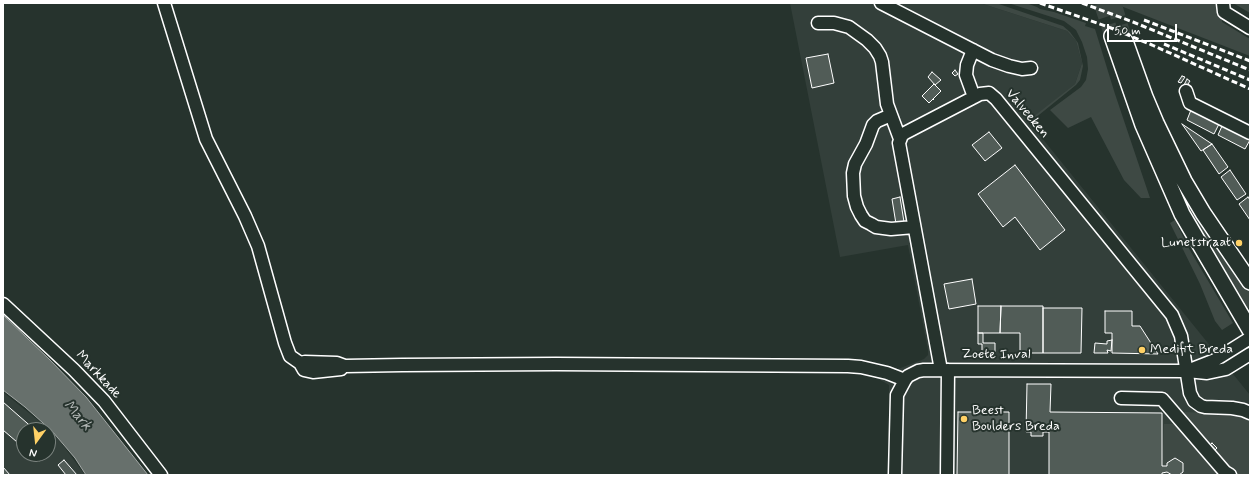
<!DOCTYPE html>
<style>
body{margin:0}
#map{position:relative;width:1253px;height:478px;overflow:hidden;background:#26332d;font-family:Mynerve,sans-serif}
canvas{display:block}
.frame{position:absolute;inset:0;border:4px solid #fff;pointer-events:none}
.north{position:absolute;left:16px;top:422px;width:40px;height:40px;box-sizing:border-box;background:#26332d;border:1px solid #7d8581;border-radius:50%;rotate:195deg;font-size:11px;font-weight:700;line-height:16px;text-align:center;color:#fff}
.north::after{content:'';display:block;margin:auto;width:14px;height:18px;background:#ffd166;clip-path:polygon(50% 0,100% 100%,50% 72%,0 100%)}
.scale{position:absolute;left:1107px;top:24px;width:70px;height:18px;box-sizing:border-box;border:2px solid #fff;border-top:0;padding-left:5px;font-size:12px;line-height:14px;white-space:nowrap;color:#fff;-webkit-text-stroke:3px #26332d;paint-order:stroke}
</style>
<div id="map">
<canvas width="1253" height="478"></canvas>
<div class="frame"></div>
<div class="north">N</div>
<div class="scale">50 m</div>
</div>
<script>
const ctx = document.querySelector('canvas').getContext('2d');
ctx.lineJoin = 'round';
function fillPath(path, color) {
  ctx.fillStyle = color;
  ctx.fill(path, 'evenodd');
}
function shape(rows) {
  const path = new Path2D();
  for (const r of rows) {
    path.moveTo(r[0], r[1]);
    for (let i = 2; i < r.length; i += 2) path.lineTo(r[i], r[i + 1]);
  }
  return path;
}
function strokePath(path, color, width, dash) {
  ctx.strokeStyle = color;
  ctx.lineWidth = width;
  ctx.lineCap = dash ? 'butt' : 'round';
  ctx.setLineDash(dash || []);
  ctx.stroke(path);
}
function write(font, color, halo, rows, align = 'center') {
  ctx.font = font + ' Mynerve,sans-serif';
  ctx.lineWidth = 4;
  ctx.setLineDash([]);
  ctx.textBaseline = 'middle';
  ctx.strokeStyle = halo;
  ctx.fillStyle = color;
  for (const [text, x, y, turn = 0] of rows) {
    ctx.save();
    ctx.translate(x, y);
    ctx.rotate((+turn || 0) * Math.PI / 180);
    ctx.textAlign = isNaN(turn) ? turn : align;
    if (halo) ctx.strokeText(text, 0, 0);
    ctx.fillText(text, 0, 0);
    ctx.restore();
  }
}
fillPath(shape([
 [790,3,980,3,1067,31,1076,41,1082,63,1075,84,1029,122,1250,395,1250,475,887,475,889,470,889,385,877,378,860,374,863,361,898,369,924,359,928,355,928,350,908,245,840,257],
 [3,392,54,433,85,475,3,475],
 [24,430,48,430,48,454,24,454]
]), '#333f3a');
fillPath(shape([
 [980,3,996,3,1063,26,1070,32,1078,43,1083,66,1080,80,1076,85,1029,123,1028,121,1075,84,1082,63,1076,41,1067,31],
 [1008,3,1026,3,1037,7,1040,9,1054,12,1086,23,1085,26,1095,29,1115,94,1150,198,1141,198,1124,180,1091,117,1068,128,1050,110,1081,87,1086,80,1088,69,1087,57,1082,42,1076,30,1064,21],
 [1113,3,1220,3,1222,22,1250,39,1250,56],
 [1233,3,1250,3,1250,13],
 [1193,214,1250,292,1250,307,1248,308,1196,222],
 [1175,220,1188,247,1233,323,1222,330,1215,321,1200,284,1170,223],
 [1183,412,1235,414,1250,421,1250,475,1235,475],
 [1164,424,1174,424,1180,426,1223,475,1162,475]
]), '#3e4944');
const water = shape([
 [3,315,49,359,86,397,148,475,86,475,75,458,52,431,25,407,3,390,3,315]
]);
fillPath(water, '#67706c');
strokePath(water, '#a4a9a7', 1);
const building = shape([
 [828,54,834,83,812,88,806,58,828,54],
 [955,70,958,74,955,76,952,73,955,70],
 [932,72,941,80,935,85,928,77,932,72],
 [1182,76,1185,77,1181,83,1178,82,1182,76],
 [1187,79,1190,81,1186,87,1184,85,1187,79],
 [934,84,941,91,933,99,934,100,933,99,929,103,922,96,934,84],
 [1191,110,1219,124,1214,134,1187,120,1191,110],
 [1182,124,1212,144,1201,151,1182,124],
 [1222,126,1250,140,1245,149,1218,135,1222,126],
 [989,132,1002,148,985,161,972,145,989,132],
 [1212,144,1228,167,1219,174,1203,150,1212,144],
 [1015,165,1065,230,1040,250,1015,217,1003,227,978,194,1015,165],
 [1230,170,1246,194,1237,200,1221,177,1230,170],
 [900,197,904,222,896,224,892,199,900,197],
 [1248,197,1250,200,1250,220,1239,204,1248,197],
 [972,279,976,304,949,309,944,284,972,279],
 [978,306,1001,306,1000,333,978,333,978,306],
 [1001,306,1043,306,1043,353,1032,353,1029,356,1026,353,1020,353,1020,333,1000,333,1001,306],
 [1043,308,1082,308,1081,353,1043,353,1043,308],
 [1105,311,1132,311,1132,326,1140,326,1158,354,1112,353,1112,333,1105,333,1105,311],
 [978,333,983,333,983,343,995,343,995,352,982,352,982,344,978,344,978,333],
 [1112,340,1111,351,1107,350,1108,353,1094,353,1095,343,1107,344,1107,341,1112,340],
 [1027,384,1051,384,1050,412,1162,413,1162,466,1167,466,1167,463,1175,458,1183,463,1183,472,1179,475,1172,475,1167,472,1162,473,1162,475,1049,475,1049,432,1043,432,1043,436,1031,436,1031,432,1026,432,1027,384],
 [3,402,35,430,24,430,24,448,3,430,3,402],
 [958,412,1009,412,1009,475,957,475,958,412],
 [48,441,53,445,48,452,48,441],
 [1212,443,1217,448,1214,451,1209,446,1212,443],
 [31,454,46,454,40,461,31,454],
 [64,460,77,475,66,475,58,465,64,460],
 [3,467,10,475,3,475,3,467]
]);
fillPath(building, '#515c57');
strokePath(building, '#fff', 1);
strokePath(shape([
 [1101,3,1112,36],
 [1114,3,1125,41]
]), '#3c4742', 15, [15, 8]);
const minor = shape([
 [164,3,206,139,245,216,258,246,285,343,290,356,300,363,305,362,337,363,345,366,402,365,556,364,848,366,861,367,887,373,905,380],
 [881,3,992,60,1009,66,1022,69,1031,68],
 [1223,3,1224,12,1250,28],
 [818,23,834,23,849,27,867,40,875,48,880,56,882,62,887,104,900,139],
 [973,50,967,65,966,75,974,97],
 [1186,91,1190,103,1250,133],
 [891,115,877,121,873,125,866,144,855,164,853,173,854,196,857,207,861,215,865,221,871,224,876,227,891,229,914,227],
 [3,304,74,370,104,401,161,475],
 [300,363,304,370,313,372,341,369],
 [1192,369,1215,360,1250,338],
 [941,370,899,143,902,135,905,133,980,94,989,93,996,99,1172,315,1181,336,1190,393,1194,401,1201,406,1205,407,1232,408,1243,410,1250,413],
 [1121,398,1162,399,1225,472,1230,475],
 [895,475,897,395,905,380,908,376,918,371,924,370,1187,371,1207,373,1226,369,1250,354],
 [947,475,948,370]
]);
const major = shape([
 [1112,36,1143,125,1182,214,1250,330],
 [1125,41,1145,97,1156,123,1184,181,1203,213,1250,282]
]);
strokePath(minor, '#fff', 15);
strokePath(major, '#fff', 18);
strokePath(minor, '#26332d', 12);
strokePath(major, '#26332d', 15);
strokePath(shape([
 [1040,3,1111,28,1152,45,1250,89],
 [1082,3,1133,22,1250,70],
 [1144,20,1250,61],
 [1164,44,1250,80]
]), '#fff', 3, [6, 3]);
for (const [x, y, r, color] of [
 [1239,243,4,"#ffd166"],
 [1142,350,4,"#ffd166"],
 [964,419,4,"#ffd166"]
]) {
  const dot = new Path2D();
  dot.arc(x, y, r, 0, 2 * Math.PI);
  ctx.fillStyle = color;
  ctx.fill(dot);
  strokePath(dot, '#26332d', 1.5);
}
write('14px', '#fff', '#26332d', [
 ["Valveeken",1027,114,50],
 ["Zoete Inval",996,355],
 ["Markkade",98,375,47]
]);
write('14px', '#fff', '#26332d', [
 ["Lunetstraat",1231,243,"right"],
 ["Medifit Breda",1150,350],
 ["Beest",972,411],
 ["Boulders Breda",972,427]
], 'left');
write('italic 15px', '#b3b8b6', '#26332d', [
 ["Mark",77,416,49]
]);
</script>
